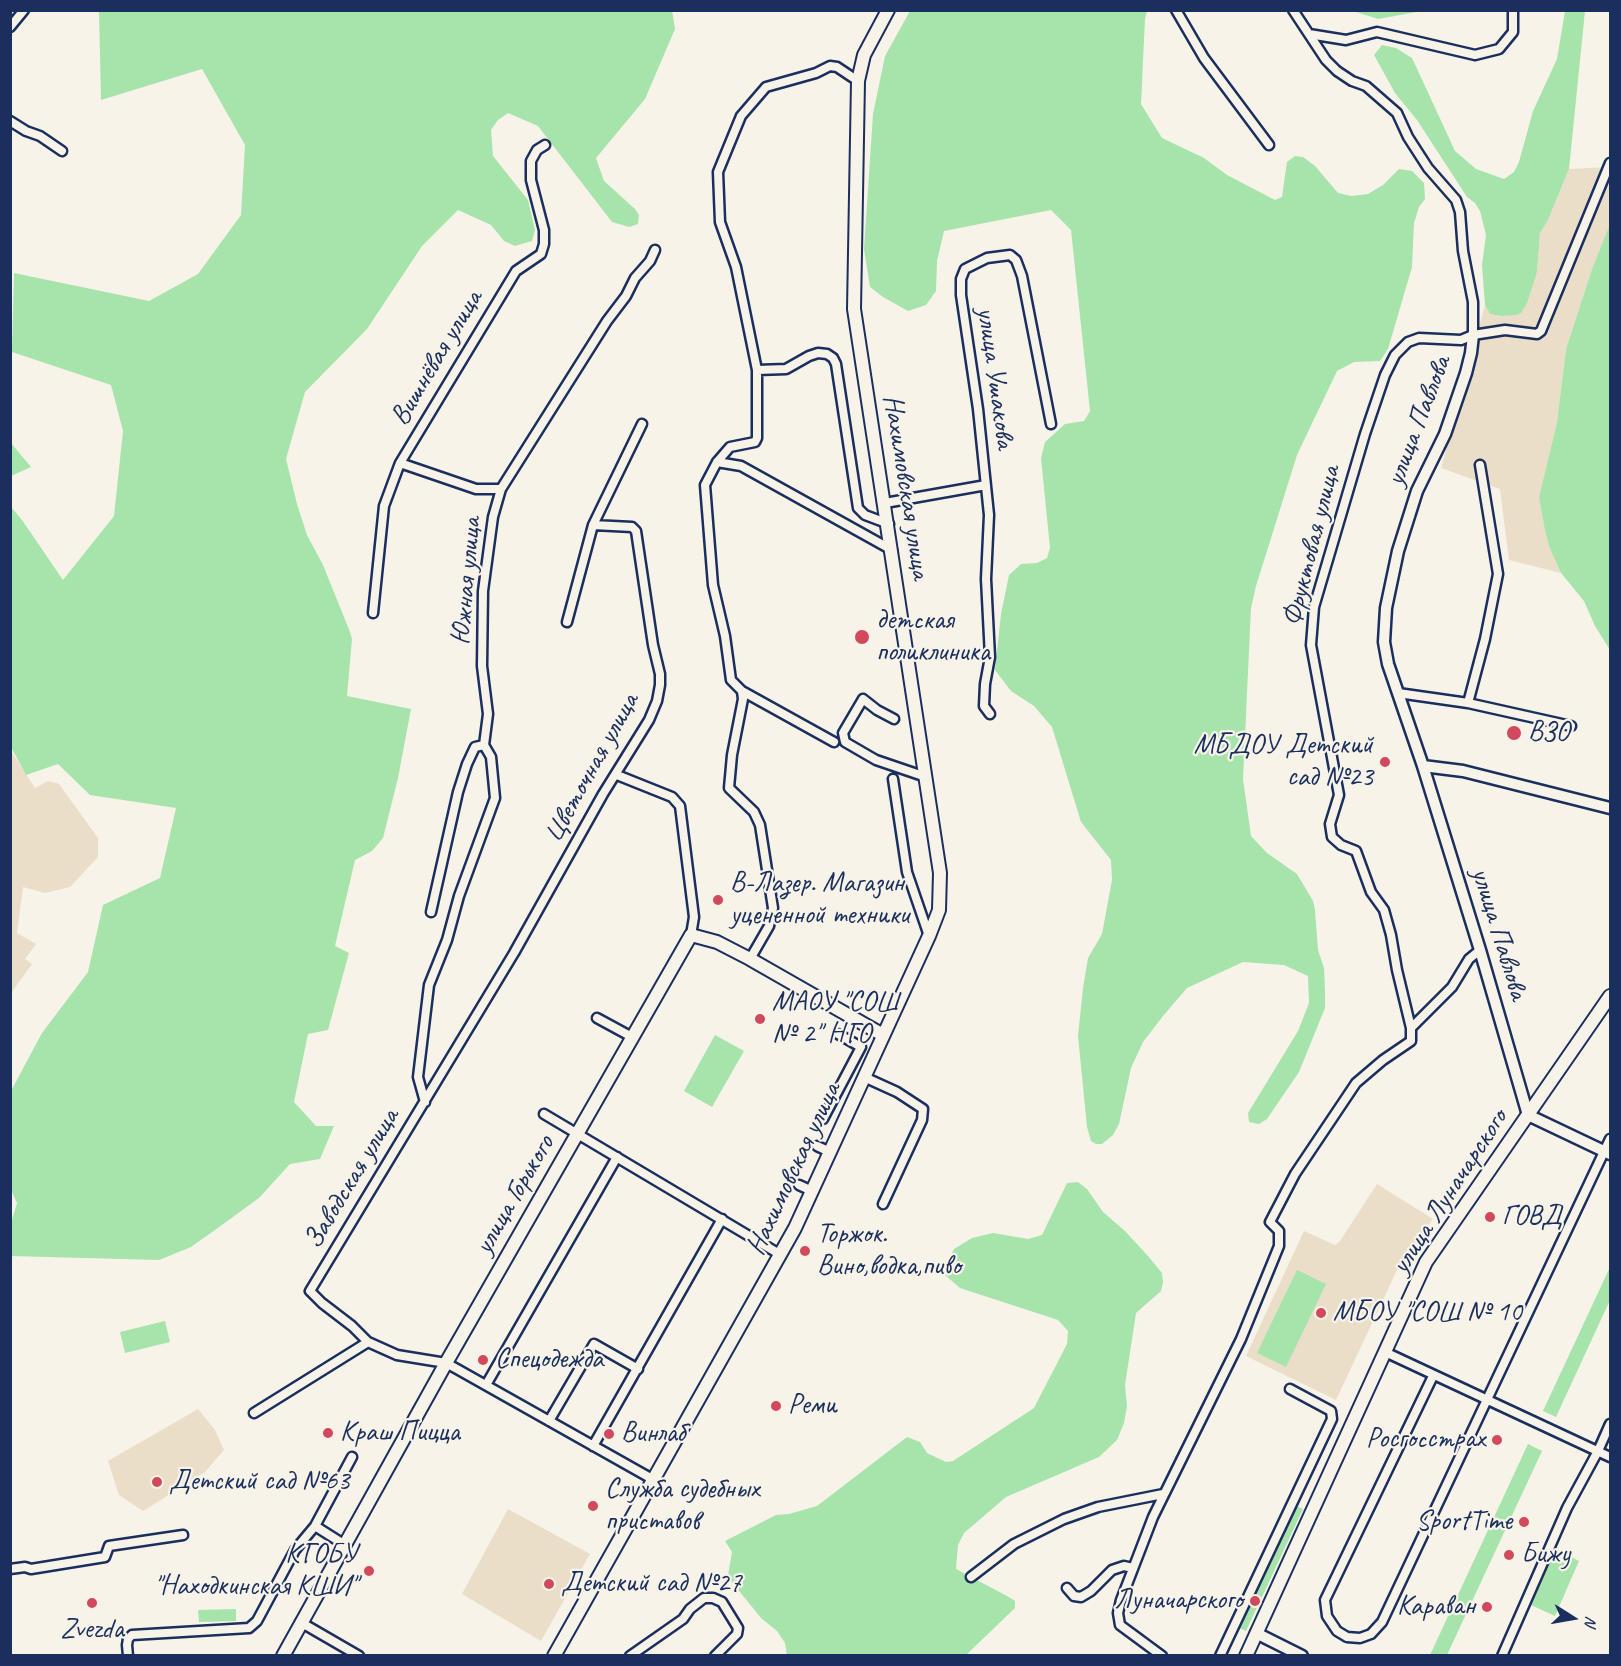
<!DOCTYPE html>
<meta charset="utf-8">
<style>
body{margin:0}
#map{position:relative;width:1621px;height:1666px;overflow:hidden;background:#f7f3e8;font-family:Caveat,sans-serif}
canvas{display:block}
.frame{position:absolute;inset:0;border:12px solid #1b2f5e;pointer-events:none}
.north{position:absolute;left:1543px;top:1588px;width:60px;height:60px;-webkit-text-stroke:4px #f7f3e8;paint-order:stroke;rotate:101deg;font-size:16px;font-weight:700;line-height:24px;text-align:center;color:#1b2f5e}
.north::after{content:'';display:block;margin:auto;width:21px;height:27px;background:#1b2f5e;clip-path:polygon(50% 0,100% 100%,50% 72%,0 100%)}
</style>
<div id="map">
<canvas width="1621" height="1666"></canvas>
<div class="frame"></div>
<div class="north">N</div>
</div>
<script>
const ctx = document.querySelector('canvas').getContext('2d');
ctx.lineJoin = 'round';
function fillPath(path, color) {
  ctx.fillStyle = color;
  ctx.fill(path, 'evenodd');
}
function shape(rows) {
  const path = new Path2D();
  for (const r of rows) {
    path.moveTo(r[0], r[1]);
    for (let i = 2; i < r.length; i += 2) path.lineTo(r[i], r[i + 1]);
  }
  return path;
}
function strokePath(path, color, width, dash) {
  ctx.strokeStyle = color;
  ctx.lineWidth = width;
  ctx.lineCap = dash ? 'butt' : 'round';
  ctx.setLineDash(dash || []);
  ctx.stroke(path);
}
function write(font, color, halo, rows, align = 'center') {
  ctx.font = font + ' Caveat,sans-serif';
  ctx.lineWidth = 4.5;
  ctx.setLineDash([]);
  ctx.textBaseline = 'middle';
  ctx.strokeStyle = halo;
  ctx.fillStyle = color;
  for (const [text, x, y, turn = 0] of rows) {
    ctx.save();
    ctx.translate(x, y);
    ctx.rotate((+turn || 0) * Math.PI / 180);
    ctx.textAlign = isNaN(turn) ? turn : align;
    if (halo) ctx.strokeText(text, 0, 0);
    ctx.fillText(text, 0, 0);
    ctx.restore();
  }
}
fillPath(shape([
 [1610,167,1610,227,1592,269,1566,349,1557,422,1539,497,1545,531,1550,549,1561,573,1509,560,1500,489,1441,468,1485,305,1490,314,1501,316,1521,313,1537,272,1540,233,1548,220,1569,169],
 [11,751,35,788,48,781,59,784,98,838,98,857,70,887,45,893,23,887,17,933,36,944,25,959,32,964,11,993],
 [1377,1184,1433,1219,1397,1270,1336,1400,1246,1356,1304,1231,1335,1245,1340,1241],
 [198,1409,215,1430,224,1450,205,1472,143,1511,119,1495,108,1461],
 [508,1509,590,1554,541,1641,462,1594]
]), '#eadec9');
fillPath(shape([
 [99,11,672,10,675,29,645,99,596,158,604,181,635,209,639,215,638,224,629,227,612,222,538,126,508,113,498,120,491,130,493,156,528,200,535,230,532,241,515,246,504,241,491,225,458,210,422,246,367,329,305,392,286,459,297,504,307,535,323,565,350,632,352,639,347,696,411,709,398,778,383,838,372,851,355,860,335,946,349,953,328,1030,308,1034,294,1102,316,1126,334,1126,320,1159,290,1164,259,1198,215,1230,191,1247,159,1260,10,1256,11,1223,17,1203,11,1190,11,1091,42,1033,88,972,103,905,160,878,176,808,90,795,58,764,26,775,11,747,11,507,22,520,63,580,114,516,123,431,111,385,12,352,14,273,149,301,198,274,241,215,245,145,202,69,101,100],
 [910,11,1147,11,1145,19,1141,104,1162,138,1204,158,1227,175,1275,200,1282,197,1287,162,1295,156,1303,157,1315,166,1338,193,1351,196,1368,194,1383,185,1399,169,1412,171,1424,183,1425,199,1419,207,1414,223,1412,267,1388,349,1380,361,1354,362,1337,371,1297,455,1256,586,1251,608,1243,779,1251,836,1267,853,1297,874,1313,901,1315,910,1318,950,1324,968,1325,990,1325,1008,1299,1072,1267,1119,1259,1124,1249,1122,1248,1113,1298,1031,1309,1003,1308,976,1284,965,1243,962,1187,988,1163,1016,1143,1042,1131,1068,1119,1124,1113,1135,1102,1144,1096,1144,1091,1141,1087,1127,1078,1036,1083,988,1088,958,1102,934,1112,880,1111,860,1081,822,1052,727,1034,706,1011,691,995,670,1001,614,1009,575,1021,564,1037,563,1047,558,1050,548,1041,458,1045,442,1065,424,1084,421,1090,411,1071,230,1051,210,944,231,937,261,936,291,926,305,908,311,883,297,870,287,864,249,873,114,885,56],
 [1353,11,1422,11,1378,19],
 [1565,11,1585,11,1569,169,1548,220,1540,233,1537,272,1527,303,1521,313,1516,315,1501,316,1490,314,1485,305,1482,265,1486,235,1480,211,1475,203,1467,197,1417,120,1395,93,1374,55,1382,45,1396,48,1412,58,1455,151,1476,169,1504,179,1514,172,1519,162,1533,111,1557,59],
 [1609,227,1610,227,1610,650,1595,626,1584,601,1561,573,1550,549,1545,531,1539,497,1557,422,1566,349,1592,269],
 [11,443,31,467,11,476,10,476],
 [715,1035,744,1051,712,1107,684,1091],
 [1078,1182,1087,1189,1103,1212,1125,1231,1148,1256,1162,1273,1163,1282,1161,1291,1136,1313,1125,1385,1127,1406,1124,1423,1117,1440,1099,1457,1006,1497,964,1533,958,1545,956,1569,1007,1596,1015,1601,1015,1608,966,1655,787,1655,785,1643,777,1631,761,1618,731,1581,728,1575,732,1552,725,1541,776,1515,789,1514,817,1506,907,1437,920,1442,927,1453,946,1462,953,1461,1034,1408,1067,1344,1068,1331,1058,1320,960,1288,944,1274,943,1269,954,1249,972,1238,993,1233,1028,1239,1042,1235,1067,1183],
 [1610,1267,1610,1300,1556,1417,1543,1411],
 [1297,1270,1326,1284,1286,1367,1257,1353],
 [165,1321,170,1342,125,1353,120,1332],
 [1528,1444,1542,1451,1447,1655,1430,1655],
 [1294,1505,1303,1509,1246,1631,1237,1627],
 [1556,1549,1579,1561,1555,1616,1531,1605],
 [236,1609,236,1621,199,1622,198,1610]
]), '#a6e4ac');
const minor = shape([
 [1176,10,1204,58,1269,145],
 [1293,10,1326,60,1337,71,1352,81,1366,86,1397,113,1408,137,1428,168,1456,200,1460,212,1463,251,1473,302,1473,335],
 [10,27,24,10],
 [1309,34,1346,40,1377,32,1475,55,1499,49,1513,32,1513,10],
 [10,121,26,131,40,136,62,151],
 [757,370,786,369,809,356,818,353,827,354,833,358,836,364,858,508,865,515,889,524],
 [717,462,741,466,892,550],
 [400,463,476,489,501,489],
 [885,503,986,485],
 [593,525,632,527,636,531,653,645,660,674,660,685,657,701,649,720,603,794,514,953,310,1291,322,1303,352,1326,368,1342,397,1355,446,1363,457,1369,654,1480],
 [373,613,384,506,400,463,516,271,541,254,544,244,544,230,531,180,531,161,537,150,545,145],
 [567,622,593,525,642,424],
 [742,691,834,742],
 [1398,693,1468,703,1485,639,1498,574,1480,465],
 [1468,703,1571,726],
 [990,714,984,706,985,684,990,657,986,579,989,515,978,409,961,295,961,279,965,269,987,258,1010,255,1016,260,1022,276,1051,424],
 [894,719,877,710,863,699,843,733,845,742,876,760,926,777],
 [484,745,488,714,482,666,483,591,493,517,501,489,607,321,626,296,635,278,650,261,655,250],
 [617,775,672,797,680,806,694,917,691,935],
 [893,779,907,872,929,936],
 [431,912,458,792,467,764,475,747,484,745],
 [750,959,769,926,773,908,760,825,754,812,729,788,732,755,743,699,742,691,731,680,725,636,713,585,705,485,717,462,730,447,755,442,757,438,757,370,736,267,720,222,718,172,741,116,766,87,816,73,830,66,837,67,858,81],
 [597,1018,632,1037],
 [1411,1028,1397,970,1391,935,1384,910,1371,892,1356,851,1341,845,1332,837,1330,824,1339,795,1311,645,1314,607,1365,434,1385,375,1395,355,1408,342,1419,338,1461,340,1473,335,1505,330,1537,334,1541,331,1610,163],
 [864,1077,897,1092,923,1109,922,1120,883,1204],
 [425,1102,418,1077,429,985,447,940,459,896,495,798,491,757,484,745],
 [544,1114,781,1255],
 [823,1119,861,1047,838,1034],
 [817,1146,830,1152],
 [799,1185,812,1191],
 [1385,1352,1610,1457],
 [1433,1376,1325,1600,1327,1616,1337,1631,1347,1637,1360,1638,1371,1634,1382,1622,1610,1139],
 [486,1385,617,1157],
 [254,1413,368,1342],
 [549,1421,594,1344,638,1369],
 [593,1446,722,1219],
 [315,1526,345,1545],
 [10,1569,25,1567,31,1569,105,1557,109,1546,183,1535],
 [971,1577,1014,1544,1064,1519,1098,1507,1163,1494],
 [1067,1588,1074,1596,1081,1597,1091,1591,1112,1570,1124,1566,1133,1568],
 [302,1623,359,1656],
 [128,1656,127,1645,128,1639,132,1635,249,1628,257,1621,295,1550,315,1526,352,1457],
 [630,1656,683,1619,690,1609,704,1598,713,1598,722,1602,738,1628,737,1634,715,1656],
 [1162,1656,1120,1625,1118,1613,1121,1600,1153,1517,1241,1339,1279,1246,1279,1231,1270,1222,1295,1174,1356,1083,1383,1060,1411,1041,1411,1028,1452,987,1469,959,1480,950],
 [1220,1656,1332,1419,1331,1411,1290,1389],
 [1502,1656,1567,1508,1598,1451,1610,1424]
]);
const tertiary = shape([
 [1473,335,1471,353,1466,373,1445,434,1417,491,1398,551,1386,608,1384,642,1388,664,1423,766,1480,950,1528,1115,1610,1154],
 [1423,766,1463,771,1610,808],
 [1256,1633,1302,1656]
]);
const secondary = shape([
 [283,1656,446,1363,691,935,717,942,750,959,883,1035],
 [554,1656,795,1228,929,936,939,910,940,873,854,309,858,81,864,55,888,10],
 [1246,1656,1426,1262,1610,996]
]);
strokePath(minor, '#1b2f5e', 13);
strokePath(tertiary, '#1b2f5e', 15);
strokePath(secondary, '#1b2f5e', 16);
strokePath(minor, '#f7f3e8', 8);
strokePath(tertiary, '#f7f3e8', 10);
strokePath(secondary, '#f7f3e8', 12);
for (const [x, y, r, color] of [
 [862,637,8,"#d1495b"],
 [1514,733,8,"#d1495b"],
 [1385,762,6,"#d1495b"],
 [718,900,6,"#d1495b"],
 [760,1019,6,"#d1495b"],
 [1490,1217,6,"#d1495b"],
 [805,1251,6,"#d1495b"],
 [1321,1313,6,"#d1495b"],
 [483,1360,6,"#d1495b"],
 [776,1406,6,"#d1495b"],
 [328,1433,6,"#d1495b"],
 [609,1434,6,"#d1495b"],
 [1497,1440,6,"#d1495b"],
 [157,1482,6,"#d1495b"],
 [593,1506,6,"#d1495b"],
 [1524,1522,6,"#d1495b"],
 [1509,1555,6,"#d1495b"],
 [369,1571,6,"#d1495b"],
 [549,1584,6,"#d1495b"],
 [1255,1601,6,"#d1495b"],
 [92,1603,6,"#d1495b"],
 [1487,1607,6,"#d1495b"]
]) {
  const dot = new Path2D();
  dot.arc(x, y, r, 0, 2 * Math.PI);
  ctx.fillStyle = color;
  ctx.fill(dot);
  strokePath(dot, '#f7f3e8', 2);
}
write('28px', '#1b2f5e', '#f7f3e8', [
 ["Вишнёвая улица",437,358,-59],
 ["улица Ушакова",995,378,82],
 ["улица Павлова",1419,421,-69],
 ["Нахимовская улица",906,487,81],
 ["Фруктовая улица",1312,546,-76],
 ["Южная улица",467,581,-85],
 ["Цветочная улица",592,768,-61],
 ["улица Павлова",1499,934,73],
 ["Нахимовская улица",794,1169,-65],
 ["Заводская улица",352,1179,-59],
 ["улица Луначарского",1450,1192,-57],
 ["улица Горького",515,1195,-60]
]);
write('28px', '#1b2f5e', '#f7f3e8', [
 ["детская",876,621],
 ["поликлиника",876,653],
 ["ВЗО",1528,733],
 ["МБДОУ Детский",1373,746,"right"],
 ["сад №23",1373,778,"right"],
 ["В-Лазер. Магазин",730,884],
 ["уцененной техники",730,916],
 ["МАОУ \"СОШ",772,1003],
 ["№ 2\" НГО",772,1035],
 ["ГОВД",1502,1217],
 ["Торжок.",817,1235],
 ["Вино,водка,пиво",817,1267],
 ["МБОУ \"СОШ № 10",1333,1313],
 ["Спецодежда",495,1360],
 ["Реми",788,1406],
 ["Краш Пицца",340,1433],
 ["Винлаб",621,1434],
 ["Росгосстрах",1485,1440,"right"],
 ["Детский сад №63",169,1482],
 ["Служба судебных",605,1490],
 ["приставов",605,1522],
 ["SportTime",1512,1522,"right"],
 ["КГОБУ",357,1555,"right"],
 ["\"Находкинская КШИ\"",357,1587,"right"],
 ["Бижу",1521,1555],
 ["Детский сад №27",561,1584],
 ["Луначарского",1243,1601,"right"],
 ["Караван",1475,1607,"right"],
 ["Zvezda",92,1630,"center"]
], 'left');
</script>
